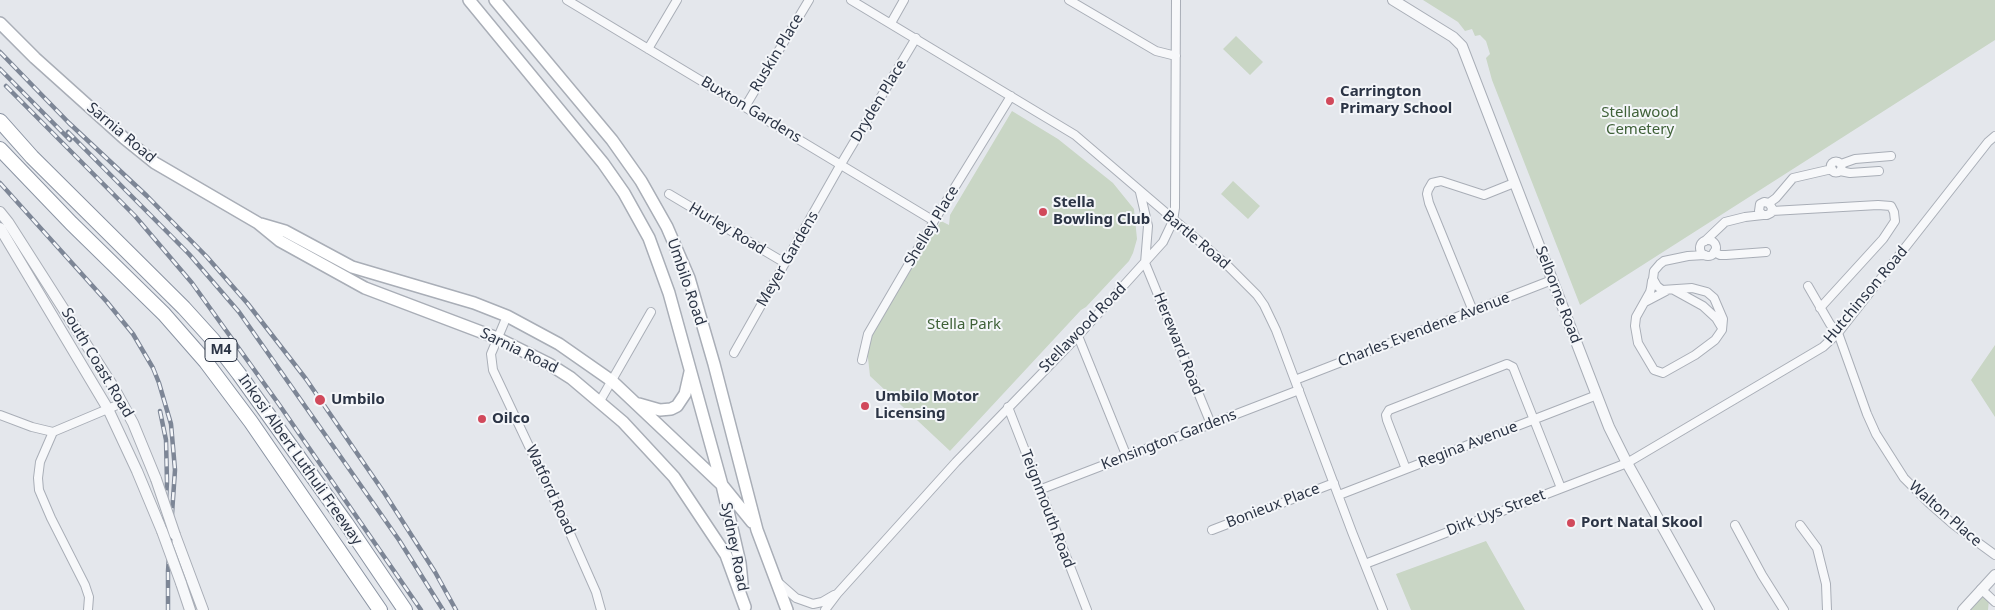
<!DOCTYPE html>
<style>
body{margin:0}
canvas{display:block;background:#e4e7ec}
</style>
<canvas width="1995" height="610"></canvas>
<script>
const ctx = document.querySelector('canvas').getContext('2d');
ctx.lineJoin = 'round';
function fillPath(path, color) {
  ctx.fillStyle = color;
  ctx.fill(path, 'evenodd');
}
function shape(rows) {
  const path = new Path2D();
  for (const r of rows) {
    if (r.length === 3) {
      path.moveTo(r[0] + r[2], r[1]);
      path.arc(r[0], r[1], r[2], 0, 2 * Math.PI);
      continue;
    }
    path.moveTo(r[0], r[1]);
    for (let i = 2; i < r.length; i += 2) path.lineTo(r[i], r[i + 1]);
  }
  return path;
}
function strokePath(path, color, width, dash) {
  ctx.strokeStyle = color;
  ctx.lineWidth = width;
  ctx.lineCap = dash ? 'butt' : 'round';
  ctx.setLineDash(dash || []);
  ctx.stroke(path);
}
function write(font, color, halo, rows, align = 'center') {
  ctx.font = font + ' "Noto Sans",sans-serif';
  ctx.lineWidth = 4;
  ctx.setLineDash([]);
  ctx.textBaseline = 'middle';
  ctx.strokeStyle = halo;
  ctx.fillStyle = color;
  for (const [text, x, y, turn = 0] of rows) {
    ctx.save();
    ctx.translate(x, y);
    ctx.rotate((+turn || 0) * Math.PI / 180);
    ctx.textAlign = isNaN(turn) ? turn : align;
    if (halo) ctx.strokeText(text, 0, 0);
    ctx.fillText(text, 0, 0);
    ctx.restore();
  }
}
fillPath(shape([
 [1423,0,1995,0,1995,40,1580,305,1492,80,1486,58,1490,54,1486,41,1480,35,1475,36,1472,29,1465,31,1458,22],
 [1236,36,1263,62,1250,75,1223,49],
 [1012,111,1058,139,1113,183,1134,209,1137,239,1133,253,1129,261,1086,307,1081,310,950,451,870,376,867,349,870,336,941,221,949,225,950,215],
 [1233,181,1260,206,1248,219,1221,194],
 [1995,345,1995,417,1971,380],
 [1486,541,1525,610,1411,610,1396,574],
 [1979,597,1985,597,1989,600,1988,610,1970,610]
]), '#c9d6c5');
const minor = shape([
 [567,0,934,221],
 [851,0,1075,135,1227,265,1257,295,1264,305,1276,330,1352,532,1383,610],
 [1069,0,1156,51,1176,56],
 [891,23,904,0],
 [648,49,677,0],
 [745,107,809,0],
 [1836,167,5.5],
 [1841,164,1855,159,1891,156],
 [1840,171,1850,173,1879,171],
 [1140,192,1148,226,1145,263,1211,424],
 [669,194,785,263],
 [1769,203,1772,208,1771,213,1767,215,1763,215,1759,211,1760,204,1764,202,1769,203,1776,198,1793,178,1832,169],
 [1772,211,1878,205,1891,206,1894,212,1895,221,1883,239,1820,308],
 [1708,248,8],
 [1705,241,1725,222,1745,217,1763,215],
 [1714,252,1720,255,1726,255,1766,252],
 [1653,279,1657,286,1662,290,1692,288,1707,292,1714,298,1723,319,1722,330,1715,340,1695,355,1663,373,1654,370,1638,343,1635,326,1636,317,1650,292,1651,288,1652,281,1653,279,1654,271,1660,264,1664,261,1688,256,1705,255],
 [1808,286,1830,324,1838,333,1867,414,1876,434,1904,478,1929,503,1954,525,1995,555],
 [1674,290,1703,306,1716,318,1722,328],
 [1645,302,1666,291],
 [1473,311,1429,203,1427,194,1428,190,1432,183,1441,181,1484,195,1514,183],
 [507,316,491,354,493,370,569,531,596,592,601,610],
 [1078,336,1127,457],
 [734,353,841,164,916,38],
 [862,360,868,334,934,221,1011,96],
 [1295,380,1552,280],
 [600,401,651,312],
 [1008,407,1087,610],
 [0,415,32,427,53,432,122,403],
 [53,432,40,462,38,478,39,490,51,518,85,585,89,597,88,610],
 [1406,469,1387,420,1386,415,1389,410,1507,364,1513,367,1561,488],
 [1039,490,1299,390],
 [1339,495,1597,395],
 [1735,525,1762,575,1784,610],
 [1800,525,1817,548,1826,584,1827,610],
 [1212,530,1334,483],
 [1365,564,1627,463,1823,347,1838,333,1988,142,1995,136],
 [779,583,796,598,813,604,822,602,834,595],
 [1981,589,1995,602],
 [825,610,837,594,956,462,1078,336,1163,242,1173,221,1175,208,1176,0]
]);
const tertiary = shape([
 [1393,0,1453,37,1462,46,1609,427,1627,463,1709,610],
 [0,212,8,222,114,388,133,423,156,479],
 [0,228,108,409,137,471,162,531],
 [175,535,203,610],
 [181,583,190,610],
 [1963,610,1995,575]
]);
const secondary = shape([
 [469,0,603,163,624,193,649,238,669,293,722,485,740,563,742,583],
 [495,0,612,140,641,181,667,227,689,278,714,364,757,530,787,610],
 [0,23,35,58,124,138,155,163,258,223,280,241,365,288,497,338,549,364,571,378,623,422,674,477,726,555,745,607],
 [261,224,285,231,352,267,474,303,507,316,559,344,612,381,722,485,752,522],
 [639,404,660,410,671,409,677,406,685,394,690,372]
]);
const motorway = shape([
 [0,121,32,157,184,308,213,340,239,374,346,523,405,610],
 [0,149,71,223,164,314,206,362,251,422,380,610]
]);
strokePath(minor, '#a9aeb7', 10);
strokePath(tertiary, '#a9aeb7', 12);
strokePath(secondary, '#a9aeb7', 14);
strokePath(motorway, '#8b94a3', 16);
strokePath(minor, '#f7f8fa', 8);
strokePath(tertiary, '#f7f8fa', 10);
strokePath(secondary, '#fff', 11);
strokePath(motorway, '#fff', 14);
const rail = shape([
 [0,52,69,123,147,196,207,257,248,304,306,379,385,494,435,572,456,610],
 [0,69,70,140],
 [6,86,135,216,192,283,278,403,421,610],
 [68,132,189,254,239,312,399,540,443,610],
 [0,183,107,302,133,334,153,368,159,383,171,424,175,470,168,571,168,610],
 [160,411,166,440,167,482,165,518]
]);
strokePath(rail, '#7d8696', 4.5);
strokePath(rail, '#f4f6f9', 2.5, [8]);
const tertiaryBridge = shape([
 [156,479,175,535],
 [162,531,181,583]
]);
strokePath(tertiaryBridge, '#a9aeb7', 12, []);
strokePath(tertiaryBridge, '#f7f8fa', 10);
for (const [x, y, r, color] of [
 [1330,101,5,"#d1495b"],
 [1043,212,5,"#d1495b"],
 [320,400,6,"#d1495b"],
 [865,406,5,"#d1495b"],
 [482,419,5,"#d1495b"],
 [1571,523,5,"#d1495b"]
]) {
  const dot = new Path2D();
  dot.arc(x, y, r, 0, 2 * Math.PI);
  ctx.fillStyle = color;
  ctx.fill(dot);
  strokePath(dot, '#f4f6f9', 2);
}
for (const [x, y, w] of [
 [221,350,32]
]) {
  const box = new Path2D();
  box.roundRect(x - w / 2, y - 11.5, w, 23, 4);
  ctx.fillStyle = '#f4f6f9';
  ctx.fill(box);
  strokePath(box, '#2b3445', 1);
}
write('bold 14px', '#2b3445', null, [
 ["M4",221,350]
]);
write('15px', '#2b3445', '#f4f6f9', [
 ["Ruskin Place",777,53,-59],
 ["Dryden Place",879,101,-59],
 ["Buxton Gardens",751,110,31],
 ["Sarnia Road",121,133,40],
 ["Shelley Place",932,226,-59],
 ["Hurley Road",727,229,31],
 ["Bartle Road",1196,240,40],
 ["Meyer Gardens",788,259,-60],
 ["Umbilo Road",686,282,71],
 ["Selborne Road",1558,295,69],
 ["Hutchinson Road",1866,295,-50],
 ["Stellawood Road",1083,328,-46],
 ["Charles Evendene Avenue",1424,330,-21],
 ["Hereward Road",1178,344,68],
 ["Sarnia Road",519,351,26],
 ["South Coast Road",97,363,59],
 ["Kensington Gardens",1169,440,-21],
 ["Regina Avenue",1468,445,-21],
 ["Inkosi Albert Luthuli Freeway",300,460,55],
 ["Watford Road",550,490,65],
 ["Bonieux Place",1273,506,-21],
 ["Teignmouth Road",1047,509,69],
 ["Dirk Uys Street",1496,513,-21],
 ["Walton Place",1945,514,41],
 ["Sydney Road",734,547,79]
]);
write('bold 15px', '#2b3445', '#f4f6f9', [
 ["Carrington",1340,92],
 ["Primary School",1340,109],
 ["Stella",1053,203],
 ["Bowling Club",1053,220],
 ["Umbilo Motor",875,397],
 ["Licensing",875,414],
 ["Umbilo",331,400],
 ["Oilco",492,419],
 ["Port Natal Skool",1581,523]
], 'left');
write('15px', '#3f6138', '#f4f6f9', [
 ["Stellawood",1640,113],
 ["Cemetery",1640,130],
 ["Stella Park",964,325]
]);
</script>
